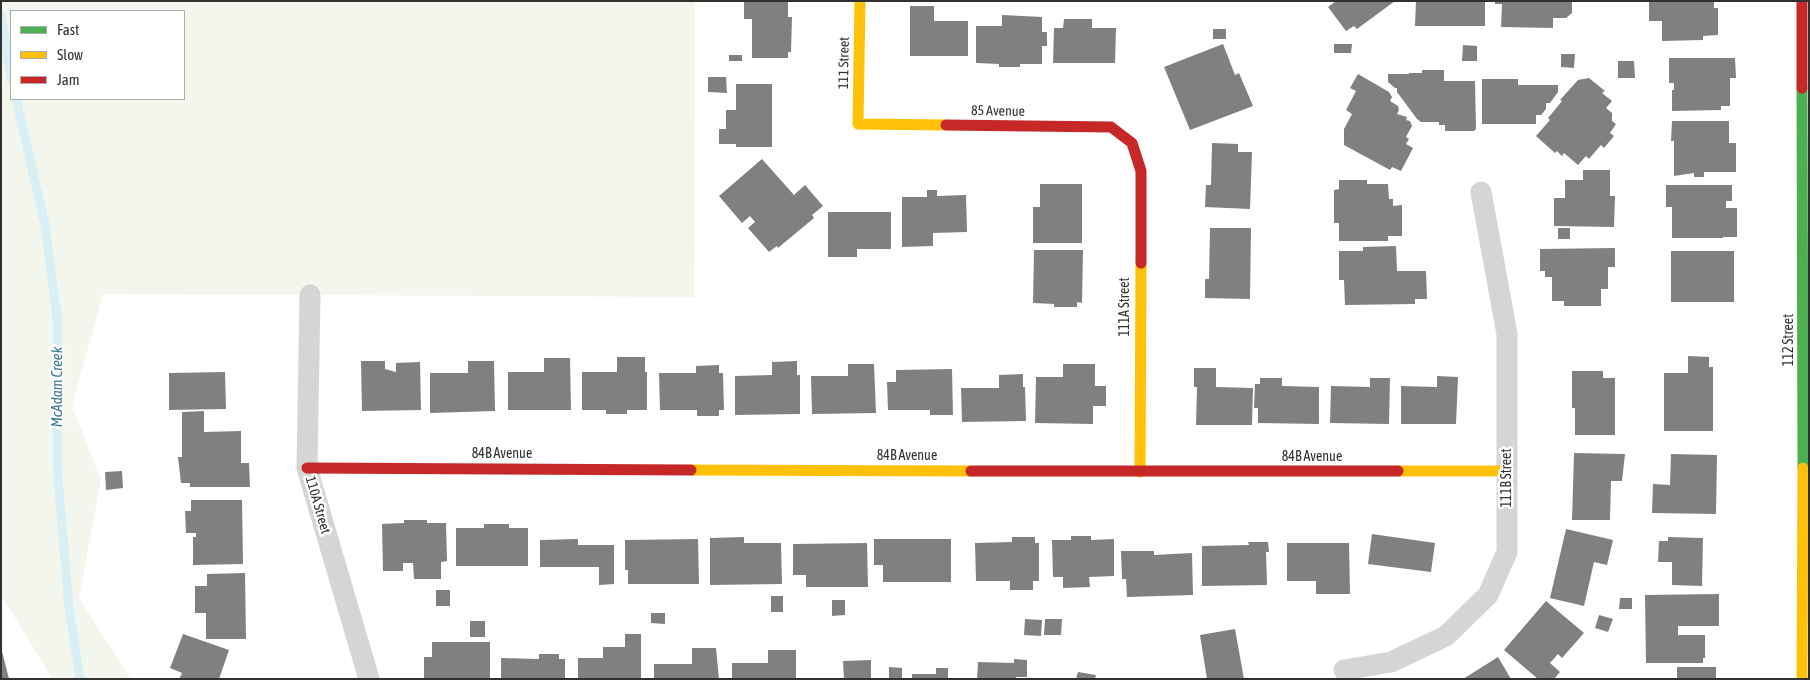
<!DOCTYPE html>
<style>
body{margin:0}
#map{position:relative;width:1810px;height:680px;overflow:hidden;background:#fff;font-family:"Asap Condensed",sans-serif}
canvas{display:block}
.frame{position:absolute;inset:0;border:2px solid #313131;pointer-events:none}
.legend{position:absolute;left:10px;top:10px;width:175px;height:90px;box-sizing:border-box;background:#fff;border:1px solid #adadad;margin:0;padding:6px 9px;list-style:none;font-size:15px;color:#313131}
.legend li{display:flex;align-items:center;gap:10px;height:25px}
.legend b{width:25px;border:1px solid #adadad}
</style>
<div id="map">
<canvas width="1810" height="680"></canvas>
<div class="frame"></div>
<ul class="legend">
<li><b style="height:6px;background:#4caf50"></b>Fast</li>
<li><b style="height:6px;background:#ffc107"></b>Slow</li>
<li><b style="height:6px;background:#c62828"></b>Jam</li>
</ul>
</div>
<script>
const ctx = document.querySelector('canvas').getContext('2d');
ctx.lineJoin = 'round';
function fillPath(path, color) {
  ctx.fillStyle = color;
  ctx.fill(path, 'evenodd');
}
function shape(rows) {
  const path = new Path2D();
  for (const r of rows) {
    path.moveTo(r[0], r[1]);
    for (let i = 2; i < r.length; i += 2) path.lineTo(r[i], r[i + 1]);
  }
  return path;
}
function strokePath(path, color, width, dash) {
  ctx.strokeStyle = color;
  ctx.lineWidth = width;
  ctx.lineCap = dash ? 'butt' : 'round';
  ctx.setLineDash(dash || []);
  ctx.stroke(path);
}
function write(font, color, halo, rows, align = 'center') {
  ctx.font = font + ' "Asap Condensed",sans-serif';
  ctx.lineWidth = 5;
  ctx.setLineDash([]);
  ctx.textBaseline = 'middle';
  ctx.strokeStyle = halo;
  ctx.fillStyle = color;
  for (const [text, x, y, turn = 0] of rows) {
    ctx.save();
    ctx.translate(x, y);
    ctx.rotate((+turn || 0) * Math.PI / 180);
    ctx.textAlign = isNaN(turn) ? turn : align;
    if (halo) ctx.strokeText(text, 0, 0);
    ctx.fillText(text, 0, 0);
    ctx.restore();
  }
}
fillPath(shape([
 [1,1,695,1,694,297,103,294,72,406,101,480,79,598,131,679,52,679,1,595],
 [11,11,184,11,184,99,11,99]
]), '#f3f6ed');
strokePath(shape([
 [1,15,11,79],
 [16,99,45,225,57,315,57,466,69,607,80,679]
]), '#daeff4', 9);
fillPath(shape([
 [744,1,788,1,788,17,792,17,791,52,788,52,788,58,752,58,752,19,744,19],
 [1336,1,1395,1,1357,29,1354,26,1346,31,1328,7],
 [1416,1,1485,1,1485,26,1415,26],
 [1495,1,1572,1,1572,13,1566,18,1553,18,1553,28,1501,27,1502,4,1495,4],
 [1649,1,1714,1,1714,8,1718,8,1718,35,1703,36,1703,40,1662,41,1662,21,1649,21],
 [910,6,934,6,934,21,968,21,968,56,910,56],
 [1002,15,1042,17,1042,32,1047,32,1047,46,1042,46,1042,64,1020,64,1020,67,999,67,999,64,976,63,976,26,1002,26],
 [1064,19,1092,19,1092,28,1116,28,1115,63,1053,63,1054,28,1063,28],
 [1213,29,1226,29,1226,39,1213,39],
 [1223,44,1235,75,1239,73,1253,106,1190,130,1164,67],
 [1334,44,1352,44,1351,53,1334,53],
 [1463,45,1477,46,1477,61,1462,61],
 [1561,54,1575,54,1574,68,1561,67],
 [729,55,742,55,742,61,729,61],
 [1669,58,1735,58,1736,78,1730,78,1730,106,1721,106,1721,110,1672,111,1672,90,1674,90,1674,83,1669,83],
 [1618,61,1634,61,1635,78,1618,78],
 [1422,70,1444,70,1444,81,1475,81,1476,129,1474,131,1445,131,1445,125,1439,125,1439,122,1421,122,1417,119,1397,92,1397,88,1395,88,1388,82,1388,74,1409,74,1409,73,1422,73],
 [1358,74,1389,92,1392,97,1390,101,1398,106,1399,110,1397,114,1407,117,1406,120,1410,121,1412,126,1406,137,1409,139,1406,144,1413,148,1401,171,1392,167,1390,170,1344,145,1344,129,1352,114,1346,110,1356,91,1350,88],
 [708,77,726,77,727,93,708,92],
 [1589,78,1605,91,1602,93,1612,101,1606,108,1612,113,1612,121,1616,124,1610,133,1614,136,1604,148,1601,145,1589,159,1586,156,1578,165,1564,153,1562,156,1557,151,1555,153,1536,136,1550,120,1548,118,1562,101,1560,100,1578,80],
 [1482,79,1518,79,1518,85,1558,85,1558,92,1550,103,1546,103,1546,109,1541,115,1536,115,1536,124,1482,124],
 [736,84,772,84,772,147,736,147,736,144,719,144,719,129,726,129,726,110,736,110],
 [1672,121,1729,121,1729,143,1736,143,1736,172,1704,172,1704,177,1694,177,1694,173,1674,176,1674,141,1671,141],
 [1212,143,1238,144,1238,152,1252,152,1250,209,1205,207,1206,185,1211,185],
 [762,159,794,195,805,185,823,206,812,215,814,218,778,248,777,246,769,252,748,228,755,222,750,216,742,223,719,196],
 [1583,170,1610,170,1610,196,1615,196,1614,227,1554,226,1554,198,1565,198,1565,180,1583,180],
 [1339,180,1367,180,1367,184,1388,184,1389,199,1393,199,1393,206,1402,205,1402,236,1388,236,1388,241,1339,241,1339,223,1334,223,1334,190,1339,189],
 [1040,184,1082,184,1082,243,1033,243,1033,207,1040,207],
 [1666,185,1732,185,1732,201,1726,201,1726,208,1737,208,1737,237,1723,237,1723,238,1672,238,1672,207,1666,207],
 [927,190,937,190,937,196,966,195,967,232,933,233,933,246,902,247,902,197,927,197],
 [828,212,891,212,891,249,857,249,857,257,828,257],
 [1210,228,1251,228,1250,299,1205,298,1205,279,1209,279],
 [1558,228,1570,228,1570,239,1558,239],
 [1396,246,1397,271,1426,271,1427,299,1415,299,1415,304,1345,305,1344,280,1339,280,1339,251,1363,251,1363,247],
 [1615,248,1615,267,1608,267,1608,289,1601,289,1601,306,1564,306,1564,301,1552,301,1552,277,1545,277,1545,271,1540,271,1540,249],
 [1034,250,1083,250,1082,303,1077,302,1077,307,1054,307,1054,304,1033,303],
 [1671,251,1734,251,1734,302,1671,302],
 [1688,356,1709,357,1709,367,1713,367,1713,431,1664,431,1664,373,1688,373],
 [617,357,645,357,645,372,647,372,647,410,627,410,627,414,606,414,606,410,582,410,582,372,617,372],
 [544,358,570,358,571,410,508,410,508,372,544,372],
 [361,361,385,361,385,369,396,372,396,363,420,362,421,410,362,411],
 [468,361,494,361,495,411,430,413,430,373,468,373],
 [797,361,797,375,800,375,800,414,735,415,735,376,772,375,772,362],
 [848,364,874,364,876,413,812,414,811,376,848,376],
 [1063,364,1095,364,1095,386,1106,386,1106,406,1093,406,1093,424,1035,423,1036,377,1063,377],
 [719,365,719,373,723,373,724,410,719,410,719,416,697,416,697,410,660,410,659,373,696,373,696,366],
 [1194,368,1216,368,1216,387,1253,388,1252,425,1196,425,1197,387,1194,387],
 [952,369,953,415,930,415,930,410,888,410,887,382,896,382,896,370],
 [1572,371,1603,371,1603,378,1615,378,1615,435,1575,435,1575,408,1572,408],
 [225,372,226,409,169,410,169,373],
 [1023,374,1023,387,1025,387,1026,421,962,422,961,388,999,388,999,375],
 [1437,376,1458,377,1456,424,1401,424,1401,386,1437,387],
 [1260,378,1282,378,1282,386,1319,387,1319,424,1258,423,1258,408,1254,408,1255,384,1260,384],
 [1370,378,1390,378,1389,424,1330,423,1331,386,1370,387],
 [204,411,204,432,241,431,241,463,249,463,250,487,190,487,190,483,181,483,178,457,182,457,182,412],
 [1574,453,1625,454,1622,481,1611,481,1610,520,1572,520],
 [1671,454,1717,455,1716,514,1652,513,1653,484,1670,485],
 [122,471,123,488,106,490,105,472],
 [191,500,242,500,243,564,193,565,193,537,196,537,196,533,186,533,185,511,191,511],
 [404,520,427,520,427,523,446,523,447,561,441,562,441,579,414,579,413,563,403,563,403,571,383,571,382,524,404,523],
 [484,524,509,524,509,528,528,528,528,566,456,566,456,528,484,528],
 [1566,529,1613,540,1607,565,1594,562,1584,606,1550,598],
 [1372,534,1435,543,1431,572,1368,564],
 [1071,536,1091,536,1091,540,1114,539,1114,576,1089,577,1090,587,1063,588,1063,577,1053,577,1052,540,1071,540],
 [744,537,744,543,781,543,782,584,710,585,710,538],
 [1012,537,1035,537,1035,543,1039,543,1039,581,1033,581,1033,590,1010,590,1010,581,976,581,975,543,1012,542],
 [1668,537,1703,538,1702,586,1672,585,1672,562,1658,562,1659,541,1668,541],
 [578,539,578,545,614,545,614,584,599,585,599,567,540,567,540,540],
 [698,539,699,584,628,584,628,570,625,570,625,540],
 [874,539,951,539,951,582,883,582,883,565,874,565],
 [1248,542,1268,542,1269,552,1266,552,1267,585,1202,586,1202,546,1249,545],
 [867,543,868,587,806,587,806,575,793,575,793,544],
 [1287,543,1349,543,1350,594,1316,594,1316,581,1287,581],
 [1121,551,1154,551,1154,555,1192,553,1193,595,1127,597,1126,579,1122,579],
 [245,573,246,639,206,639,206,613,195,613,195,586,207,586,207,574],
 [436,590,450,590,450,606,436,606],
 [1719,594,1719,626,1678,626,1678,635,1705,635,1705,658,1703,658,1703,663,1646,663,1645,595],
 [771,596,783,596,783,612,771,612],
 [1620,598,1632,598,1632,609,1619,609],
 [832,600,845,600,845,615,832,616],
 [1546,601,1584,633,1562,658,1558,654,1550,663,1560,672,1554,679,1538,679,1504,650],
 [651,613,665,613,665,624,651,623],
 [1599,615,1613,619,1608,632,1595,628],
 [1025,619,1042,620,1041,636,1024,635],
 [1045,619,1062,619,1061,635,1044,635],
 [470,621,485,621,485,637,470,637],
 [1235,629,1244,679,1207,679,1200,635],
 [183,634,229,650,219,679,179,679,182,673,170,668],
 [625,634,641,634,641,679,578,679,578,658,603,658,603,647,625,647],
 [432,642,490,642,490,679,424,679,424,657,432,657],
 [692,648,716,648,719,679,654,679,654,664,692,664],
 [768,650,796,650,796,679,732,679,732,663,768,663],
 [1,651,2,651,9,679,1,679],
 [539,654,559,654,559,659,565,659,565,679,501,679,501,658,539,659],
 [1498,657,1511,679,1463,679],
 [1014,659,1027,660,1027,677,1016,677,1016,679,977,679,978,662,1014,663],
 [871,660,871,679,844,679,843,661],
 [889,667,902,668,902,678,889,678],
 [1677,667,1716,667,1716,679,1677,679],
 [936,668,948,668,948,679,912,679,912,674,936,674],
 [1078,672,1096,675,1095,679,1076,679]
]), '#808080');
strokePath(shape([
 [310,295,307,468,369,679],
 [1344,670,1391,662,1446,636,1488,595,1507,552,1507,334,1481,192]
]), '#d5d5d5', 21);
strokePath(shape([
 [1802,88,1803,468]
]), '#4caf50', 11);
strokePath(shape([
 [860,1,858,124,946,125],
 [691,470,971,471],
 [1398,471,1507,471],
 [1140,472,1141,263],
 [1802,679,1803,468]
]), '#ffc107', 11);
strokePath(shape([
 [1802,1,1802,88],
 [946,125,1111,127,1132,143,1141,171,1141,263],
 [307,468,691,470],
 [971,471,1398,471]
]), '#c62828', 11);
write('14px', '#313131', '#fff', [
 ["111 Street",844,63,-89],
 ["85 Avenue",998,111,1],
 ["111A Street",1125,307,-90],
 ["112 Street",1789,340,-90],
 ["84B Avenue",502,454],
 ["84B Avenue",907,456],
 ["84B Avenue",1312,457],
 ["111B Street",1507,478,-90],
 ["110A Street",318,505,74]
]);
write('italic 15px', '#337b8e', '#fff', [
 ["McAdam Creek",57,387,-90]
]);
</script>
